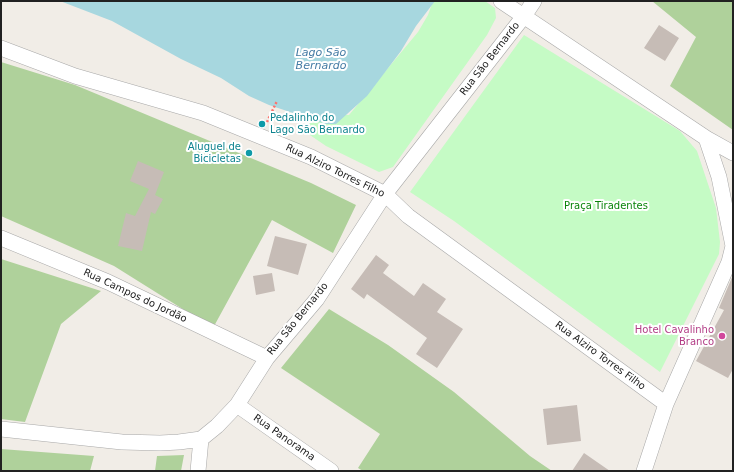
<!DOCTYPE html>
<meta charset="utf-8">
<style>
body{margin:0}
#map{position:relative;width:734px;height:472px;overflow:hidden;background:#f1ede7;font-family:"DejaVu Sans",sans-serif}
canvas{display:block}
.frame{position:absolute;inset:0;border:2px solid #212121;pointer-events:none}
</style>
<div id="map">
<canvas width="734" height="472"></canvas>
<div class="frame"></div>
</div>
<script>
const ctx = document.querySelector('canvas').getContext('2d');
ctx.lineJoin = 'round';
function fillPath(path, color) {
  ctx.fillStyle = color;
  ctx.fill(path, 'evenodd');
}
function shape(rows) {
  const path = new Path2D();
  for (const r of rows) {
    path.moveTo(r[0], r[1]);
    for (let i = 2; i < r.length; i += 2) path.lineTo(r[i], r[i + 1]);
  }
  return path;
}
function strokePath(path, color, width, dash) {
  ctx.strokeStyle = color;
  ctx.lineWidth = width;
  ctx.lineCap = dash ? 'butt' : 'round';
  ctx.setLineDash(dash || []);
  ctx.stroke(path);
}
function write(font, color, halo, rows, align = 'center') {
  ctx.font = font + ' "DejaVu Sans",sans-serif';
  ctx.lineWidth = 4;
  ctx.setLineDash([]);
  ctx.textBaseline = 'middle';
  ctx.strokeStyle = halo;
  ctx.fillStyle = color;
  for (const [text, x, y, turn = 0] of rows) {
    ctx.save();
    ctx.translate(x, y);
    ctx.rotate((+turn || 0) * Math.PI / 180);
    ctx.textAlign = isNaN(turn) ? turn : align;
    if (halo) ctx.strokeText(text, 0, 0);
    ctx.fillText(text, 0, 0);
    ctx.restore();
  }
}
fillPath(shape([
 [652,1,733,1,733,130,670,86,696,37],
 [1,62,75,85,311,183,356,205,333,253,272,220,213,328,114,266,1,216],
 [1,259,101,291,61,324,25,422,1,419],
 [329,309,388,345,454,392,530,456,552,471,363,471,358,468,380,434,281,368],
 [1,449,94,456,90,471,1,471],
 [184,455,181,471,155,471,157,456]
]), '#afd19b');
fillPath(shape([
 [433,1,485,1,495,8,496,18,487,35,393,167,379,172,326,146,304,131,311,113,349,115,418,32,428,15],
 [524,35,680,131,697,151,716,208,720,242,719,254,660,372,454,221,410,192]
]), '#c5fbc5');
fillPath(shape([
 [60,1,435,1,416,26,401,51,367,96,336,124,326,124,269,105,249,96,221,78,181,59,112,21]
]), '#a7d7df');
fillPath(shape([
 [659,25,679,38,665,61,644,48],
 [138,161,164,172,155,195,163,199,155,214,151,212,142,251,118,246,126,213,135,216,149,189,130,181],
 [275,236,307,244,298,275,267,266],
 [376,255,389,265,383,273,414,296,423,283,446,299,437,312,463,329,437,368,416,354,427,338,367,294,364,299,351,289],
 [272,273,275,291,256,295,253,276],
 [733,275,733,369,728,378,696,361,724,310,719,308],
 [577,405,581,441,547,445,543,409],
 [584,453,610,471,572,471]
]), '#c6bcb6');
const minor = shape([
 [501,1,706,138,733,153],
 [1,48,75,76,203,113,311,157,385,194,408,216,666,404],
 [1,238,108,282,267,358],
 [237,405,331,471],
 [1,429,122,442,160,443,179,442,201,439,217,426,237,405,267,358,317,299,385,194,524,16,534,1],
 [198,471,201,439],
 [644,471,666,404,729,262,733,246,719,177,706,138]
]);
strokePath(minor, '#a8a8a8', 16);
strokePath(shape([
 [267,122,277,101]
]), '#fd716d', 2.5, [2, 2]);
strokePath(minor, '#fff', 15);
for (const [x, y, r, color] of [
 [262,124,4,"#0f9aa8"],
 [249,153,4,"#0f9aa8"],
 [722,336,4,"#d1479c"]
]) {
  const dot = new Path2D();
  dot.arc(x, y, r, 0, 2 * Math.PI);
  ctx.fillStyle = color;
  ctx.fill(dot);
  strokePath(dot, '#fff', 1.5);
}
write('10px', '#212121', '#fff', [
 ["Rua São Bernardo",490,59,-52],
 ["Rua Alziro Torres Filho",335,171,26],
 ["Rua Campos do Jordão",135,296,25],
 ["Rua São Bernardo",298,319,-51],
 ["Rua Alziro Torres Filho",600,356,36],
 ["Rua Panorama",284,438,35]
]);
write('10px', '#0d838f', '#fff', [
 ["Pedalinho do",270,118],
 ["Lago São Bernardo",270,130],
 ["Aluguel de",241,147,"right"],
 ["Bicicletas",241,159,"right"]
], 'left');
write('10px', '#09840a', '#fff', [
 ["Praça Tiradentes",606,206]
]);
write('10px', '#b23c85', '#fff', [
 ["Hotel Cavalinho",714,330],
 ["Branco",714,342]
], 'right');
write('italic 11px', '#447ba4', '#fff', [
 ["Lago São",321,53],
 ["Bernardo",321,66]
]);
</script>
